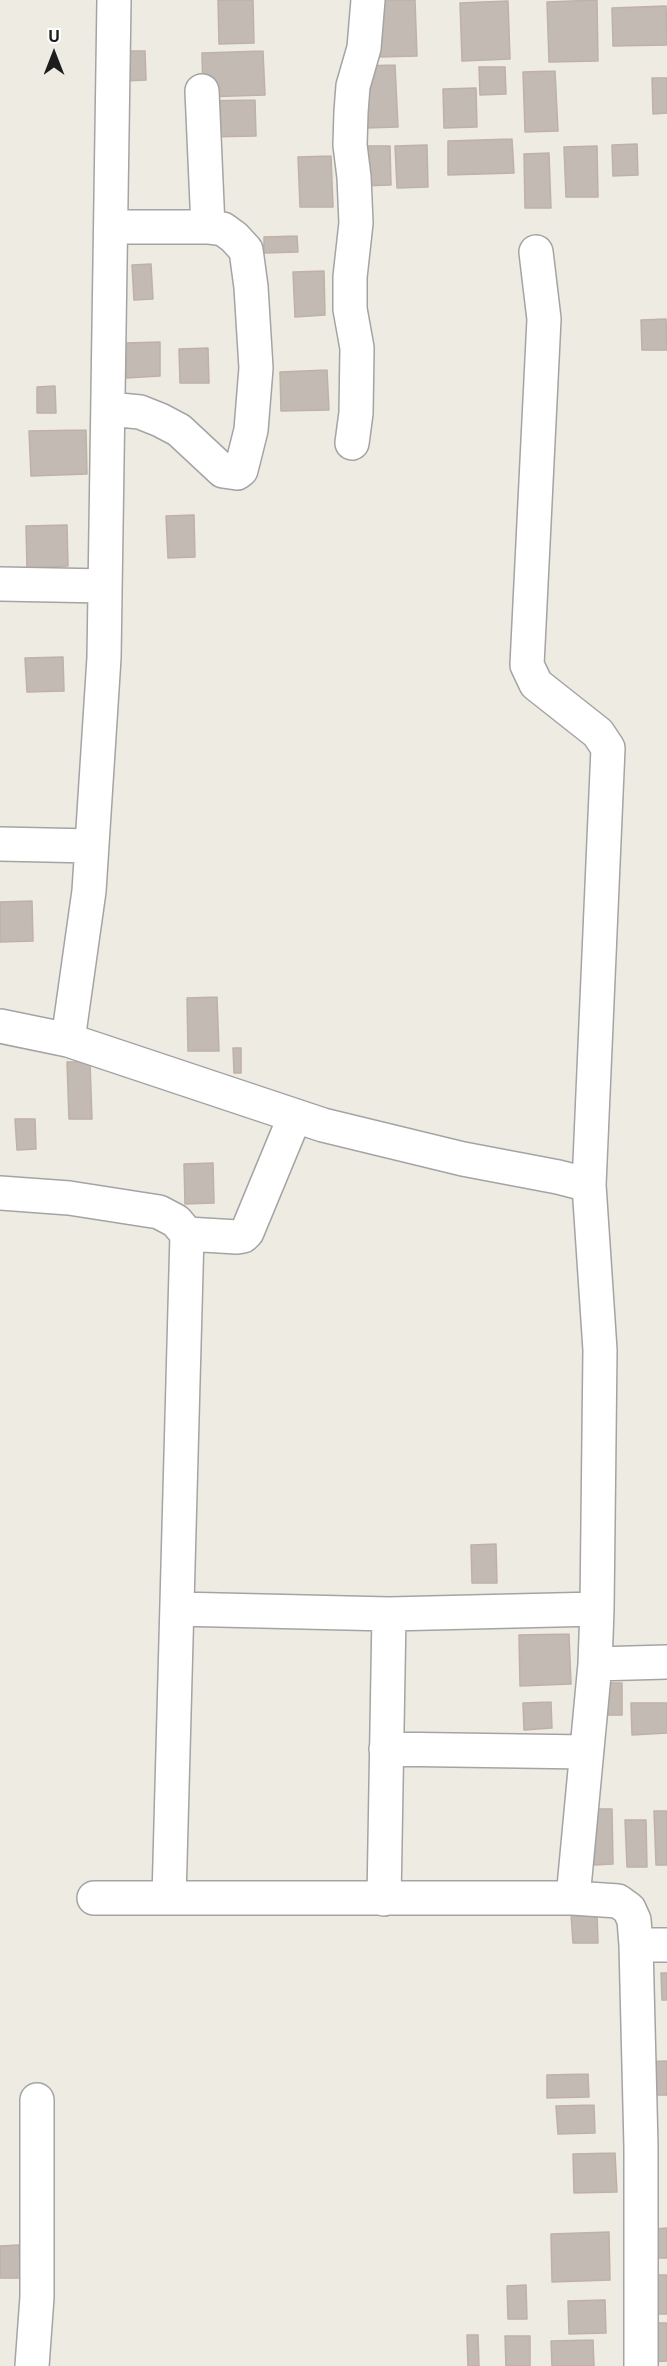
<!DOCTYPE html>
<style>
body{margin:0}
#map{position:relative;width:667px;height:2366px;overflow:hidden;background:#eeebe3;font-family:"Open Sans",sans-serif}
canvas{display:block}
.north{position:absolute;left:24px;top:24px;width:60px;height:60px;-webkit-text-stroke:4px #fff;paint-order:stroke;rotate:0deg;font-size:16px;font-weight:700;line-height:24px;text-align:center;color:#1d1d1d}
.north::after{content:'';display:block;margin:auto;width:21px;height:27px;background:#1d1d1d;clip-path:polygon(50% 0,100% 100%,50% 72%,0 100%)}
</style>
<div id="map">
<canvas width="667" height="2366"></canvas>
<div class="north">U</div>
</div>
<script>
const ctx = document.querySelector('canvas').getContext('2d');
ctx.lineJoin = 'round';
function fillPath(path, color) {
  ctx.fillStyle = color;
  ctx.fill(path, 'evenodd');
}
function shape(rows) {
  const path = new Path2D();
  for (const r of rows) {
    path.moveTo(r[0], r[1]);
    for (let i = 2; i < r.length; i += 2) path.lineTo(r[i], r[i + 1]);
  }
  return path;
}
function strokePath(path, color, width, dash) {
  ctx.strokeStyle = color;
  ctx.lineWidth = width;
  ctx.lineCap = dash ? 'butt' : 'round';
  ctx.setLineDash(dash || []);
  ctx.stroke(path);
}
const building = shape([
 [218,0,253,0,254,43,219,44,218,0],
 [376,0,415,0,417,56,378,57,376,0],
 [597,0,598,61,549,62,547,2,597,0],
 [508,1,510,59,462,61,460,3,508,1],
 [666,6,667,45,613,46,612,8,666,6],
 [124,51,145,51,146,80,125,81,124,51],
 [263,51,265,95,203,97,202,53,263,51],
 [395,65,398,127,365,128,363,66,395,65],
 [479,67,505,67,506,94,480,95,479,67],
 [555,71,558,131,525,132,523,72,555,71],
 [652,78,667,78,667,113,653,114,652,78],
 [476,88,477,127,444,128,443,89,476,88],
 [255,100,256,136,206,137,205,101,255,100],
 [512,139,514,173,448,175,448,141,512,139],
 [637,144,638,175,613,176,612,145,637,144],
 [427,145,428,187,397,188,395,146,427,145],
 [359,146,390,146,391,185,360,186,359,146],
 [597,146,598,197,566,197,564,147,597,146],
 [549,153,551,208,525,208,524,154,549,153],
 [331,156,333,207,300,207,298,157,331,156],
 [297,236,298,252,264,253,264,237,297,236],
 [151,264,153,299,134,300,132,265,151,264],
 [324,271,325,315,295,317,293,272,324,271],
 [666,319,667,350,642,350,641,320,666,319],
 [160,342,160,376,126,378,125,343,160,342],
 [208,348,209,383,180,383,179,349,208,348],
 [327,370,329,410,281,411,280,372,327,370],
 [55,386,56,413,37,413,37,387,55,386],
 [86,430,87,474,31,476,29,431,86,430],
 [194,515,195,557,168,558,166,516,194,515],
 [67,525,68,566,27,568,26,526,67,525],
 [63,657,64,691,27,692,25,658,63,657],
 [32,901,33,941,0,942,0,902,32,901],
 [217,997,219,1051,188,1051,187,998,217,997],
 [233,1048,241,1048,241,1073,234,1073,233,1048],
 [67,1062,90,1062,92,1119,69,1119,67,1062],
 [15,1119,35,1119,36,1149,17,1150,15,1119],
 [213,1163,214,1203,185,1204,184,1164,213,1163],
 [496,1544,497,1583,472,1583,471,1545,496,1544],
 [569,1634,571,1684,520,1686,519,1635,569,1634],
 [599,1683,622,1683,622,1715,600,1715,599,1683],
 [551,1702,552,1728,524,1730,523,1703,551,1702],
 [631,1703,667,1703,667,1733,632,1735,631,1703],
 [593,1809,612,1809,613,1864,594,1865,593,1809],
 [654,1811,667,1811,667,1865,656,1865,654,1811],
 [625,1820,646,1820,647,1867,627,1867,625,1820],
 [597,1913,598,1943,573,1943,571,1914,597,1913],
 [661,1973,667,1973,667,2000,662,2000,661,1973],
 [667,2061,667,2095,641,2095,641,2062,667,2061],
 [588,2074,589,2097,547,2098,547,2075,588,2074],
 [594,2105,595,2133,558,2134,556,2106,594,2105],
 [615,2153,617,2192,574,2193,573,2154,615,2153],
 [667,2228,667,2258,657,2258,656,2229,667,2228],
 [609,2232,610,2280,552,2282,551,2234,609,2232],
 [19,2245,20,2278,0,2278,0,2246,19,2245],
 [656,2275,667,2275,667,2314,657,2314,656,2275],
 [526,2285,527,2319,508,2319,507,2286,526,2285],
 [605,2300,606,2333,569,2334,568,2301,605,2300],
 [647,2323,667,2323,667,2361,648,2362,647,2323],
 [467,2335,478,2335,479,2366,468,2366,467,2335],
 [505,2336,530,2336,530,2366,506,2366,505,2336],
 [593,2340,594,2366,552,2366,551,2341,593,2340]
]);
fillPath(building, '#c3bab3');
strokePath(building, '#c0b1a6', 1.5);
const minor = shape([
 [202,91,208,227],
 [536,252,544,319,527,665,536,684,598,733,608,748,589,1185],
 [109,409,140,412,160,420,179,430,223,471,237,473,241,470,251,430,256,368,251,287,246,250,234,237,223,229,208,227,111,227],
 [352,443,356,413,357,348,350,309,350,277,356,223,354,177,350,145,351,112,353,86,364,48,368,0],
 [0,584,105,586],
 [0,844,92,846],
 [0,1026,68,1040,323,1125,463,1159,558,1177,589,1185,600,1350,597,1609,595,1664,573,1898],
 [68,1040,89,891,104,658,114,0],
 [0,1193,69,1198,159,1212,176,1221,187,1234,169,1898],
 [187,1234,237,1237,243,1236,247,1232,295,1116],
 [177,1609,389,1614,384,1899],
 [389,1614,597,1609],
 [595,1664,667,1662],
 [386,1749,586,1752],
 [94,1898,573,1898,618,1901,629,1909,634,1920,636,1945,641,2147,641,2366],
 [636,1945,667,1945],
 [32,2366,37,2297,37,2100]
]);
strokePath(minor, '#a4a4a4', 36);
strokePath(minor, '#fff', 33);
</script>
